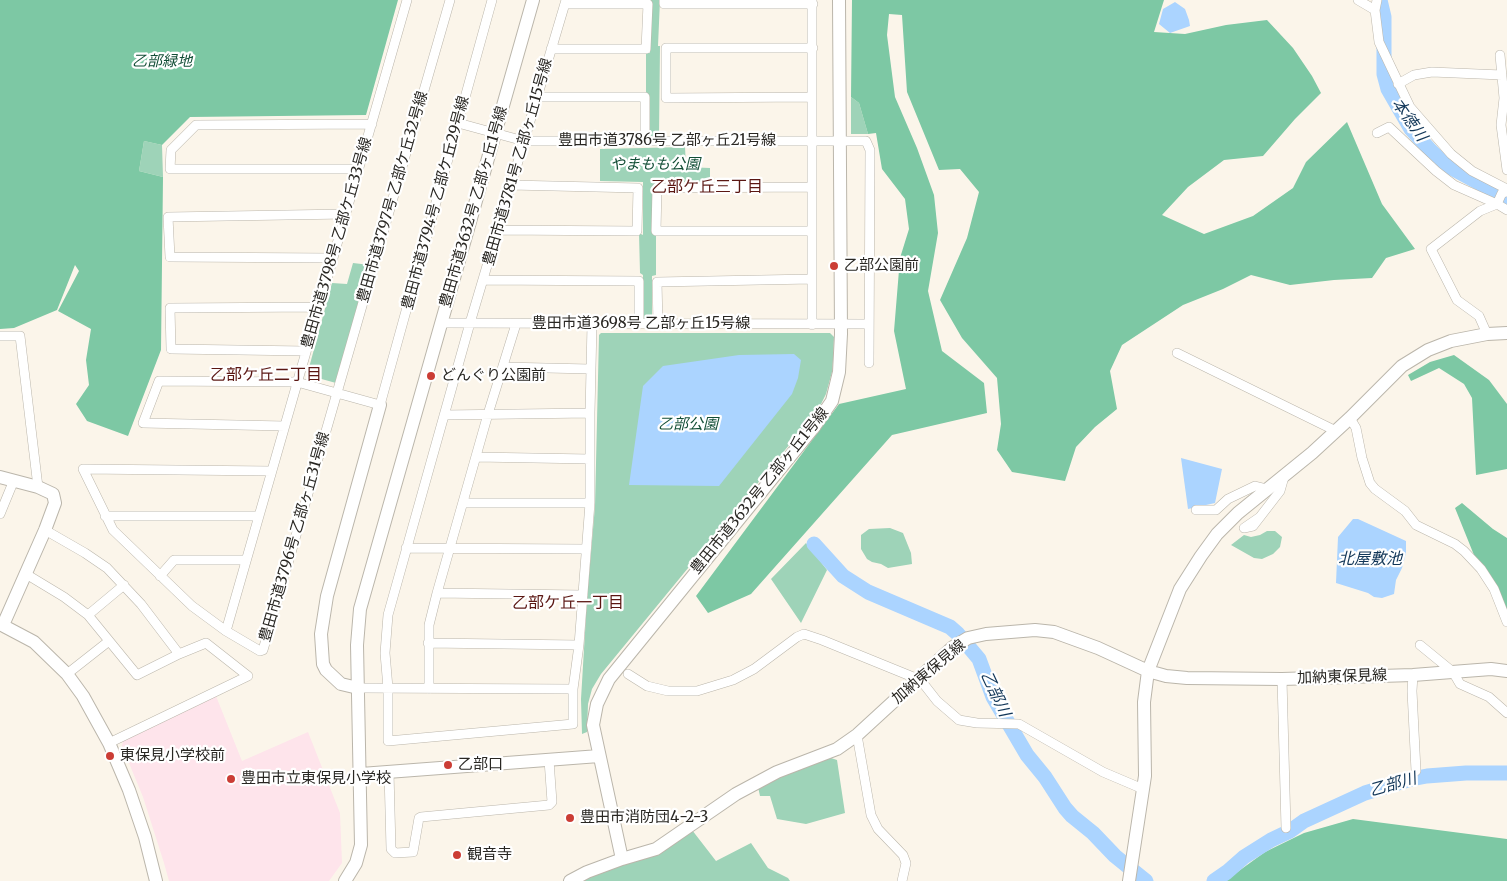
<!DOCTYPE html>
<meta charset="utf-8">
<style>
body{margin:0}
canvas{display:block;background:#fbf5ea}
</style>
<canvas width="1507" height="881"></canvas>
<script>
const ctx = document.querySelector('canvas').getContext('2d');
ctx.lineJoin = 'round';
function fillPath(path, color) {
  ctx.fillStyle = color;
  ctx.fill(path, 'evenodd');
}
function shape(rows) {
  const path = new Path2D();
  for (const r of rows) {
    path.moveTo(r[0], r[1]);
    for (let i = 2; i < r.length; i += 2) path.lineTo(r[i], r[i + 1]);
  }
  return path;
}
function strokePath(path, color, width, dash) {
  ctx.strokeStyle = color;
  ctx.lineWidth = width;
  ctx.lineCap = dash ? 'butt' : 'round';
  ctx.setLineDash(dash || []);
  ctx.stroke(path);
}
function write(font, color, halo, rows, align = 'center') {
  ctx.font = font + ' Merriweather,"Noto Sans JP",serif';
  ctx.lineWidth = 4.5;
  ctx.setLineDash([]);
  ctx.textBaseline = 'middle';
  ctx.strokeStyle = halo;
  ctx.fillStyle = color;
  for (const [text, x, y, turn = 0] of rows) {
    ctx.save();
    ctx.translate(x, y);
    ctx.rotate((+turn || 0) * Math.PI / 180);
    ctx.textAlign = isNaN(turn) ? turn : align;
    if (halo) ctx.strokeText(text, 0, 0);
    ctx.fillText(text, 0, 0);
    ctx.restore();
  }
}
fillPath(shape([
 [216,696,242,761,308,732,340,813,342,863,329,881,169,881,164,863,143,797,122,746,123,741]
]), '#fee4eb');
fillPath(shape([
 [650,0,660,0,658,46,660,46,659,136,649,136,646,93,646,53,650,53],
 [851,97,859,103,868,134,851,134],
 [144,141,162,145,163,177,139,171],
 [685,147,686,167,710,168,710,182,659,182,654,184,653,233,656,235,656,275,652,276,652,320,644,321,642,317,643,275,640,273,639,233,643,235,643,182,600,181,600,149],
 [353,263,370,265,336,383,307,375,332,283,347,284],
 [601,333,830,333,834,337,833,360,832,372,826,394,821,404,808,422,601,674,592,689,588,704,587,732,582,734,581,699,587,599,595,506,599,335],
 [890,528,903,533,911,553,912,564,888,568,881,564,872,562,867,559,861,549,861,535,869,529],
 [1267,531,1275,531,1282,537,1280,547,1273,554,1262,559,1254,558,1231,545,1244,535,1251,537,1260,535],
 [806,543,827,570,801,623,771,579],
 [831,758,837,760,845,813,806,824,777,819,770,796,760,796,758,787,785,773],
 [692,830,716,861,751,843,768,868,788,878,790,881,579,881]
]), '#9ed3b8');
fillPath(shape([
 [0,0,398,0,366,115,190,117,162,145,144,141,139,171,163,177,161,350,128,436,87,421,76,404,89,385,86,360,91,329,58,311,79,271,75,265,57,310,14,328,0,329],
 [852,0,1164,0,1154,32,1185,34,1226,25,1267,20,1293,48,1312,76,1321,93,1295,119,1263,156,1224,160,1188,187,1162,215,1204,234,1253,216,1293,188,1306,162,1347,122,1382,204,1415,249,1386,258,1372,278,1334,280,1290,285,1251,275,1223,289,1183,305,1122,345,1110,371,1117,409,1095,427,1076,447,1065,481,1012,472,997,450,1001,424,997,378,962,338,940,300,967,238,979,192,960,169,939,170,907,92,902,15,889,14,887,35,895,97,917,148,934,195,938,233,928,291,942,351,984,383,987,413,892,435,751,594,708,613,696,596,839,404,906,389,894,331,900,258,909,229,905,199,882,169,876,133,868,134,859,103,851,97],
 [1454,355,1489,380,1507,404,1507,469,1476,475,1472,398,1464,384,1439,368,1411,381,1408,375,1430,362],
 [1462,503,1493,529,1507,538,1507,616,1478,565,1455,508],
 [1353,819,1507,839,1507,881,1225,881,1265,852,1304,833]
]), '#7dc8a4');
fillPath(shape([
 [1175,2,1185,9,1189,20,1190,26,1170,33,1159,24,1163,9],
 [794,354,801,360,798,378,792,394,719,486,629,485,643,386,663,366,739,355],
 [1181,458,1222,469,1215,503,1188,509],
 [1353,519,1358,519,1406,541,1406,553,1402,568,1396,580,1394,594,1382,598,1374,597,1368,593,1336,583,1338,537]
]), '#abd4ff');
strokePath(shape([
 [1380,0,1384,17,1384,74,1388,89,1411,129,1431,151,1446,165,1507,198],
 [814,544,843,576,868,592,950,627,958,634,979,659,993,697,1027,755,1045,777,1065,808,1072,816,1093,833,1115,856,1146,881],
 [1214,881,1227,872,1244,857,1271,840,1290,831,1304,821,1365,793,1411,779,1427,776,1466,773,1507,773]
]), '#abd4ff', 15);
const street = shape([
 [566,0,470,323,388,615,385,653,388,688,388,741,573,724,573,689,579,645,590,503,590,413,592,324],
 [664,0,664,4,813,4],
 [1358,0,1375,10],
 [1377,0,1375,10,1379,42,1410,107,1451,154,1472,171,1507,189],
 [551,49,646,49,648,4,565,4],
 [1500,55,1504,98,1501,125,1507,170],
 [1398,84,1414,75,1432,72,1502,75],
 [537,97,645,97,645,141],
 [812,97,666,98,666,48,813,48],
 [458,123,524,141,866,141,870,150,869,363],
 [1377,133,1389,127,1436,171,1454,185,1497,204,1507,210],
 [359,169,170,169,171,150,196,125,372,124],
 [498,230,637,231,638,188,511,185],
 [812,231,656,231,657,188,812,187],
 [333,258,170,257,168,217,346,214],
 [483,280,639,281,639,324],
 [441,323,869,324],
 [658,324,657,282,812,279],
 [812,325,812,0],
 [1487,334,1479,316,1457,300,1431,249,1480,211,1497,204,1502,193,1507,192],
 [0,336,20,336,38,487],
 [306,351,171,349,170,308,319,307],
 [1177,353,1336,431],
 [503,367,590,369],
 [444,415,590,413],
 [1350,418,1356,428,1362,458,1370,483,1375,489,1405,511,1416,525,1455,544,1464,551,1481,569,1494,589,1507,622],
 [285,426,143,423,159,381,297,382,380,405,492,0],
 [476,457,590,459],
 [272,471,83,469,113,530,192,606,226,631,260,651,263,650,450,0],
 [463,503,590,503],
 [1196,510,1216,510,1228,499,1255,486,1267,489],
 [0,514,14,480],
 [105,516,259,516],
 [1260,517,1244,528,1253,526,1280,491,1284,477],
 [45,530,85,553,107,568,141,604,179,654],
 [406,548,586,549],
 [26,574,64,597,88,615,137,675,179,654,206,643,248,676,109,743],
 [160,576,174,560,246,560],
 [437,593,583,595],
 [88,615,124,585],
 [226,631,407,0],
 [428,643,579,645],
 [1420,645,1453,672,1460,684,1489,697,1507,713],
 [67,674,109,641],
 [628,674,647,686,668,691,697,691,733,680,754,669,797,637,804,634,822,640,913,677,919,678,937,701,959,720,977,723,1019,724,1103,772,1143,789],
 [1413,675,1412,691,1416,771],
 [1282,679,1286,828],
 [358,688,573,689],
 [429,689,429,625,437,593,488,414,516,324],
 [857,735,871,815,878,829,903,855,906,863,902,881],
 [389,772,391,849,395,853,413,852,419,818,421,817,549,805,552,802,549,760]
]);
const secondary = shape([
 [0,477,38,487,53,494,55,503,45,530,3,625],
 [0,624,34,642,67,674,83,696,109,743,129,790,145,837,156,881],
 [358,688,341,684,326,670,323,664,321,634,327,596,380,405],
 [361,774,599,756],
 [622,859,593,725,597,704,609,679,814,427,832,401,839,372,841,334,839,0],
 [345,881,356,863,361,845,357,645,360,609,533,0],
 [570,881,587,872,622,859,656,849,736,794,777,772,837,749,857,735,953,647,968,638,986,634,1035,630,1054,632,1098,648,1148,671,1166,676,1187,678,1282,679,1413,675,1491,669,1507,671],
 [1129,881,1145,776,1144,702,1148,671,1180,589,1201,556,1217,534,1238,513,1312,453,1350,418,1402,366,1428,350,1451,341,1487,334,1507,333]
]);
strokePath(street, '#bbb6ab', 10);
strokePath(secondary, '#bbb6ab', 14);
strokePath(street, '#fff', 9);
strokePath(secondary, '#fff', 12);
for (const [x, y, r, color] of [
 [834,266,5,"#cb3d35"],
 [431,376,5,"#cb3d35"],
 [110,756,5,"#cb3d35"],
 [448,765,5,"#cb3d35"],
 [231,779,5,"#cb3d35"],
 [570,818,5,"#cb3d35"],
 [457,855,5,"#cb3d35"]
]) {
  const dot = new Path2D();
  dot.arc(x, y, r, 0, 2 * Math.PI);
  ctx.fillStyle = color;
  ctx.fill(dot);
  strokePath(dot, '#fff', 2);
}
write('italic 15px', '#124e36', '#fff', [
 ["乙部緑地",162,62],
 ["やまもも公園",655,165],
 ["乙部公園",688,425]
]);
write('15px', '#292723', '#fff', [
 ["豊田市道3786号 乙部ヶ丘21号線",667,141],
 ["豊田市道3781号 乙部ヶ丘15号線",518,162,-74],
 ["豊田市道3797号 乙部ケ丘32号線",393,197,-74],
 ["豊田市道3794号 乙部ケ丘29号線",436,203,-75],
 ["豊田市道3632号 乙部ヶ丘1号線",474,207,-74],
 ["豊田市道3798号 乙部ケ丘33号線",337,243,-74],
 ["豊田市道3698号 乙部ヶ丘15号線",641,324],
 ["豊田市道3632号 乙部ヶ丘1号線",760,491,-51],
 ["豊田市道3796号 乙部ヶ丘31号線",295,537,-74],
 ["加納東保見線",929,672,-40],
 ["加納東保見線",1342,677,-2]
]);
write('15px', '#292723', '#fff', [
 ["乙部公園前",844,266],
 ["どんぐり公園前",441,376],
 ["東保見小学校前",120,756],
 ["乙部口",458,765],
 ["豊田市立東保見小学校",241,779],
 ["豊田市消防団4-2-3",580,818],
 ["観音寺",467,855]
], 'left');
write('italic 16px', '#113658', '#fff', [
 ["本徳川",1409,120,55],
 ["北屋敷池",1370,559],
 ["乙部川",995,694,65],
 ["乙部川",1393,785,-16]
]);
write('16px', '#5b1713', '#fff', [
 ["乙部ケ丘三丁目",707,187],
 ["乙部ケ丘二丁目",266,375],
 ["乙部ケ丘一丁目",568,603]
]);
</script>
